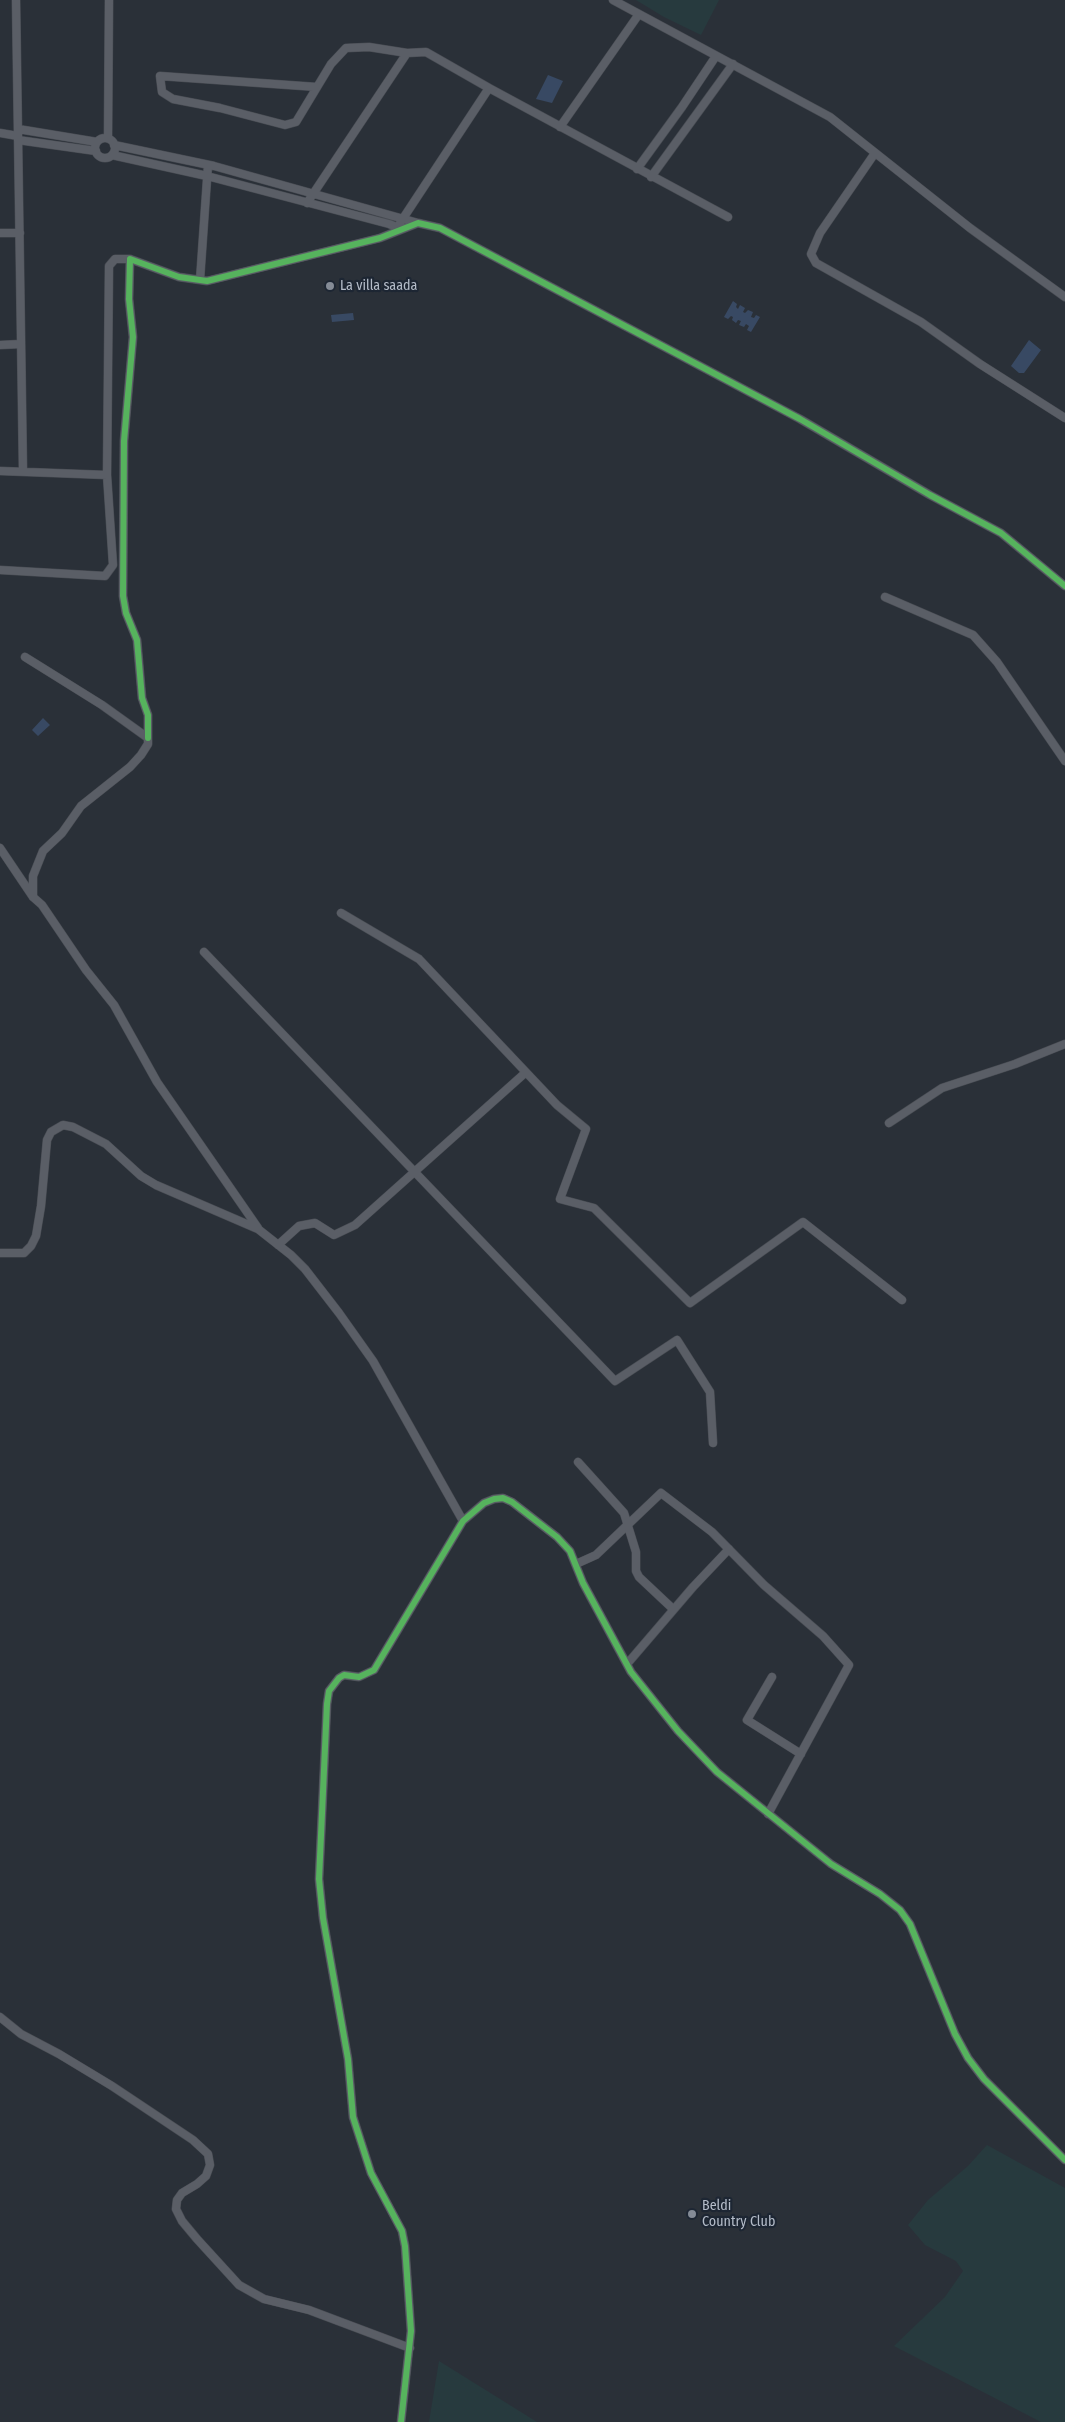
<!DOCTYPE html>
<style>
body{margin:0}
canvas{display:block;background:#2a3038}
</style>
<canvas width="1065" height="2422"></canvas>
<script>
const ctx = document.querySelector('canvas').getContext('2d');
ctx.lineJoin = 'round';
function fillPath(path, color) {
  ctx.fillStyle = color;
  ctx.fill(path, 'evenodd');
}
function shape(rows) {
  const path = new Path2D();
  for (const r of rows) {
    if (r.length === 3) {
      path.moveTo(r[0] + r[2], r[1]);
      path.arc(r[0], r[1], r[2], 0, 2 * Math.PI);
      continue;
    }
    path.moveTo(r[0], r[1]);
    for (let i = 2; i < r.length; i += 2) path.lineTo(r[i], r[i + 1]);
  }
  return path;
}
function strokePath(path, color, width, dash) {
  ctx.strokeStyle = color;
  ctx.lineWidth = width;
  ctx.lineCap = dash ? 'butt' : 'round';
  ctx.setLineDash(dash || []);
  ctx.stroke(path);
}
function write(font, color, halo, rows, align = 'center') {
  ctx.font = font + ' "Fira Sans Condensed",sans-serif';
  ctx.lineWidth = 4.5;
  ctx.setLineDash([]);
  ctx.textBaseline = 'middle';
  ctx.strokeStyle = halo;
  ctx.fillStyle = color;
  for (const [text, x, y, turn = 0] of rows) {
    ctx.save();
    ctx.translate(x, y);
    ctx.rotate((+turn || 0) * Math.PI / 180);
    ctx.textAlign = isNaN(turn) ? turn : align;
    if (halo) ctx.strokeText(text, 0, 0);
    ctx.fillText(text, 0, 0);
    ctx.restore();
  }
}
fillPath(shape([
 [636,0,719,0,701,35,664,17],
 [987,2145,1065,2188,1065,2422,1041,2422,894,2346,945,2297,963,2271,956,2261,925,2245,908,2225,928,2200,968,2166],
 [439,2361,537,2422,429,2422]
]), '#273a3e');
fillPath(shape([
 [548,75,563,81,552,103,536,99],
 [733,301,737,304,736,307,738,309,740,305,745,308,743,312,745,313,748,310,753,312,751,317,754,318,756,315,760,317,751,332,747,330,749,326,746,324,744,327,739,325,741,321,738,320,736,323,732,320,733,317,731,316,728,319,724,317],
 [353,313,354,320,332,322,331,315],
 [1029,340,1041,350,1024,373,1019,373,1011,366],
 [43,718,50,725,38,736,32,730]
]), '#384963');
const minor = shape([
 [16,0,23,471],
 [613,0,830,117,970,228,1065,297],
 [489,88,728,217],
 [560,127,639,14],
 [18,129,97,142],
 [0,133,18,136],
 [108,138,109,0],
 [105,148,10],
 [18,140,96,151],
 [114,145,214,166,418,223],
 [875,153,820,233,811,254,816,263,921,322,980,364,1065,418],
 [112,155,207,176,389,224,402,229],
 [637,169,682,107,716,56],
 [651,177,733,64],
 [307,203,407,53,369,47,346,48,331,64,296,122,285,125,220,108,173,99,162,92,160,76,317,87],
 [400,223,489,88,426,52,407,53],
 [0,233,20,233],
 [200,280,208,165],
 [0,345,21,344],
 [0,471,107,475],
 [0,570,105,576,113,565,107,475,109,266,115,259,130,259],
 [885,597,973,635,997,662,1065,761],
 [25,657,102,705,148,738,148,744,141,755,130,767,81,806,62,833,43,851,33,876,33,897],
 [148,738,148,715,142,698,137,640,126,613,123,596,124,441,133,337,129,299,130,259,179,277,207,281,380,238,418,223,440,228,800,419,930,495,1001,533,1065,586],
 [0,848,33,897,42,905,86,970,114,1005,157,1082,258,1228],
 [341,913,419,959,557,1105,586,1129,560,1199,594,1208,690,1303,803,1222,902,1300],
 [204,952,615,1381,677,1340,710,1392,713,1443],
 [889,1123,942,1088,1015,1064,1065,1044],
 [278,1245,299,1226,315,1223,334,1235,355,1225,525,1073],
 [0,1253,24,1253,31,1246,36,1236,41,1206,47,1140,51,1132,63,1125,73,1127,106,1144,141,1176,156,1185,258,1229,291,1255,305,1269,339,1313,373,1361,463,1521],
 [578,1462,624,1513,636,1552,636,1571,639,1577,673,1609],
 [576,1564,596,1555,661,1493,712,1532,764,1585,823,1636,849,1665,768,1814],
 [627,1664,693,1587,729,1549],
 [772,1677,747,1720,801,1754],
 [0,2017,21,2034,59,2054,112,2086,193,2140,208,2154,210,2165,206,2176,197,2184,182,2193,177,2200,176,2209,182,2221,197,2239,239,2285,264,2299,309,2310,410,2348],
 [401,2422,411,2331,405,2246,402,2231,371,2173,353,2117,348,2059,323,1918,319,1879,327,1704,329,1691,339,1678,344,1675,359,1677,374,1670,463,1521,484,1503,494,1499,503,1498,512,1502,557,1537,570,1551,583,1583,631,1672,678,1731,717,1772,831,1864,880,1894,900,1910,910,1924,955,2034,968,2058,984,2079,1065,2160]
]);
strokePath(minor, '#484c53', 9);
strokePath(minor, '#5a5e66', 8);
strokePath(shape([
 [148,738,148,715,142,698,137,640,126,613,123,596,124,441,133,337,129,299,130,259,179,277,207,281,380,238,418,223,440,228,800,419,930,495,1001,533,1065,586],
 [401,2422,411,2331,405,2246,402,2231,371,2173,353,2117,348,2059,323,1918,319,1879,327,1704,329,1691,339,1678,344,1675,359,1677,374,1670,463,1521,484,1503,494,1499,503,1498,512,1502,557,1537,570,1551,583,1583,631,1672,678,1731,717,1772,831,1864,880,1894,900,1910,910,1924,955,2034,968,2058,984,2079,1065,2160]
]), '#56b35d', 6);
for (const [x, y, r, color] of [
 [330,286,5,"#848b96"],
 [692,2214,5,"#848b96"]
]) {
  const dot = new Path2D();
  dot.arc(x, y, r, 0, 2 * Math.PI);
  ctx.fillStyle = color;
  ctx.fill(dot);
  strokePath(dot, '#1d2633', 2);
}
write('14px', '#b4bcc9', '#1d2633', [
 ["La villa saada",340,286],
 ["Beldi",702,2206],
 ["Country Club",702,2222]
], 'left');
</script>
